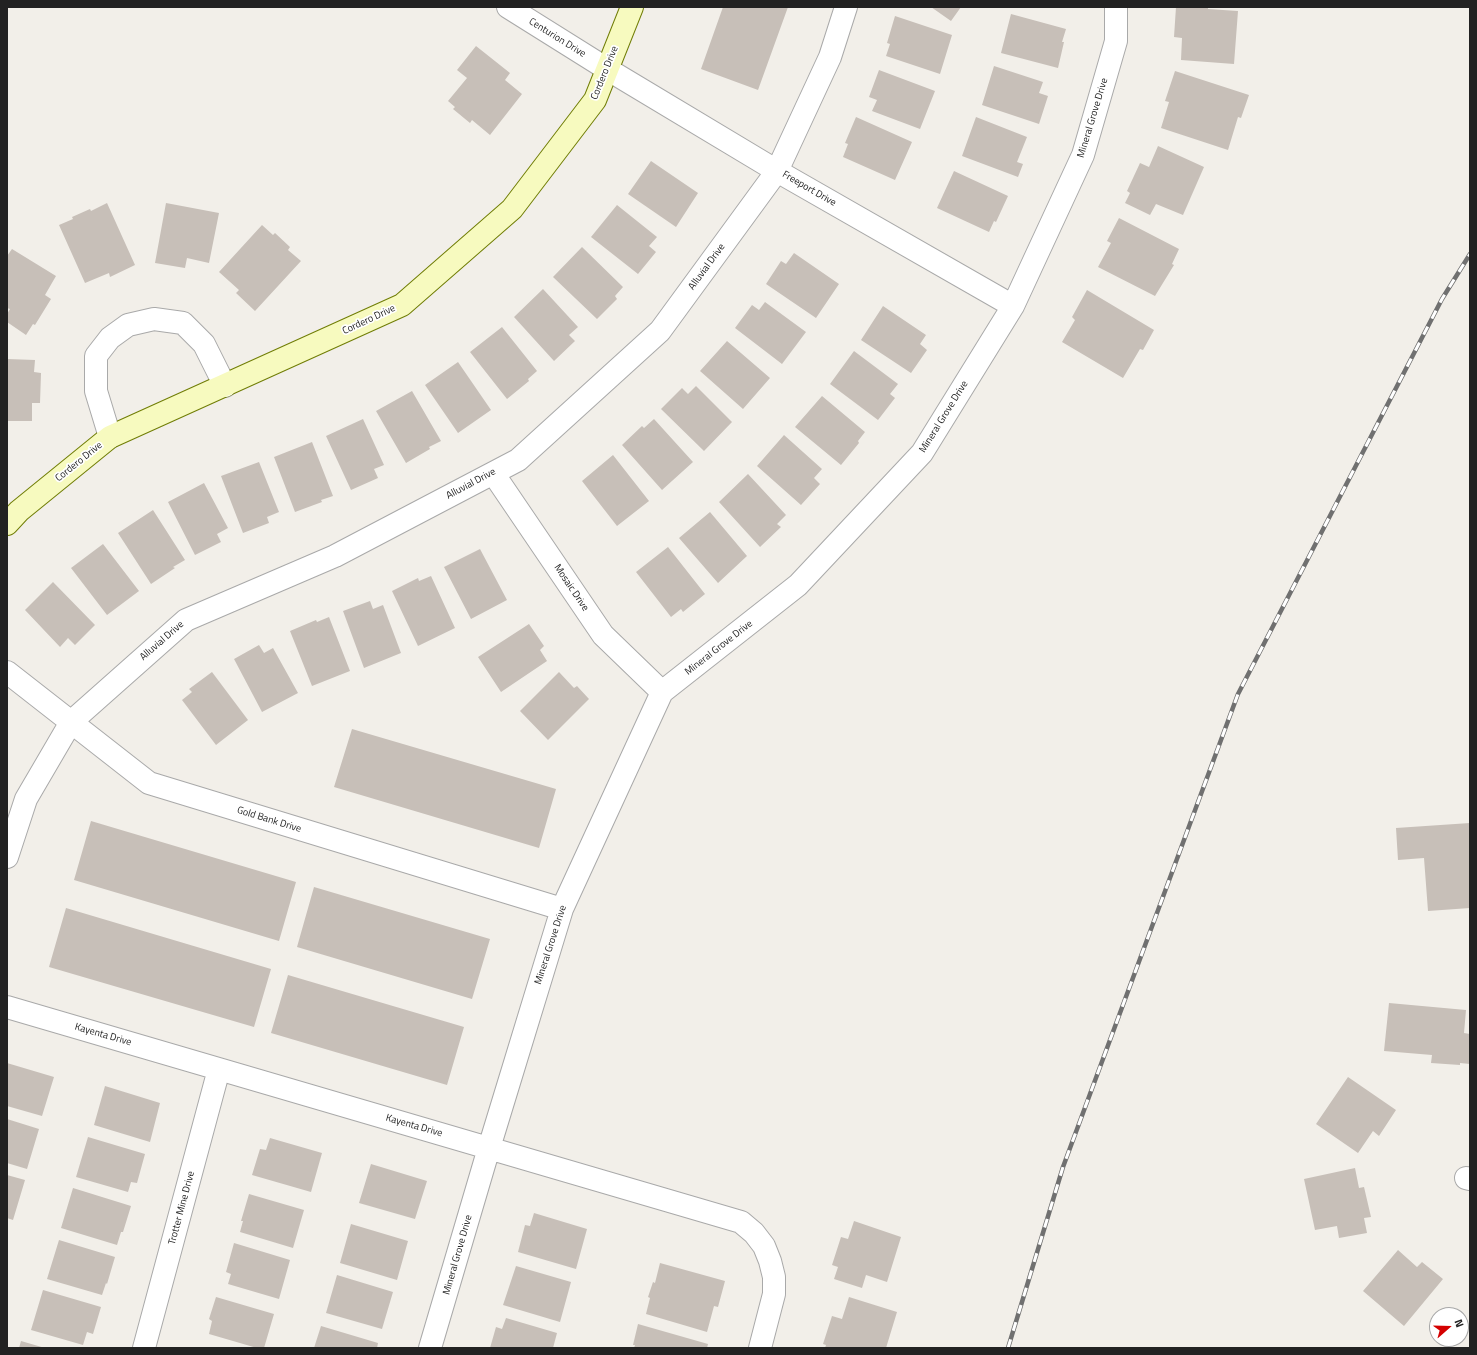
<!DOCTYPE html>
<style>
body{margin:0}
#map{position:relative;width:1477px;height:1355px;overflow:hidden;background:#f2efe9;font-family:"Titillium Web",sans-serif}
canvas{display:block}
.frame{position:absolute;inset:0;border:8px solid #222;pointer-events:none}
.north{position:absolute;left:1429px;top:1307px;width:40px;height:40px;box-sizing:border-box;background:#fff;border:1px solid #a7a7a7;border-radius:50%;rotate:70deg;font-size:11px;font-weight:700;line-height:16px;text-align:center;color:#222}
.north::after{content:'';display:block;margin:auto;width:14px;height:18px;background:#d40000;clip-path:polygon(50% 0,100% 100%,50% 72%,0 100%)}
</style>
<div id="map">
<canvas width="1477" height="1355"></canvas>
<div class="frame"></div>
<div class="north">N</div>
</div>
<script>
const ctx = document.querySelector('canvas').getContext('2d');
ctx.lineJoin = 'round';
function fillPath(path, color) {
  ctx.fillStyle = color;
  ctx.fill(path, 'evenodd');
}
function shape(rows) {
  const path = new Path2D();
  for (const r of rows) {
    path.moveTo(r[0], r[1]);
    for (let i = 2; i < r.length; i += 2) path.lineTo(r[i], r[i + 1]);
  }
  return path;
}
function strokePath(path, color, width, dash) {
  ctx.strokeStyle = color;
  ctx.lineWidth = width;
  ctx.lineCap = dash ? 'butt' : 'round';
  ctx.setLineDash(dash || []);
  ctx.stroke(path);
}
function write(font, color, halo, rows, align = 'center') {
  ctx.font = font + ' "Titillium Web",sans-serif';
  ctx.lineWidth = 3.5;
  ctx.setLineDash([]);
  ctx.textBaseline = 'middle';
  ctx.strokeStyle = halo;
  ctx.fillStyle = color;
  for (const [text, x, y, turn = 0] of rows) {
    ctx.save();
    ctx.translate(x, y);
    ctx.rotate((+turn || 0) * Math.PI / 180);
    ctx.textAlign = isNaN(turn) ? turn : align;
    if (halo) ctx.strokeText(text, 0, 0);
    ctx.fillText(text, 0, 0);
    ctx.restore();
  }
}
fillPath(shape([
 [723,7,788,7,758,90,701,69],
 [931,7,961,7,951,21],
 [1176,7,1208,7,1208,9,1238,11,1234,64,1181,60,1182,38,1174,37],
 [1011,14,1066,29,1062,42,1064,42,1058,68,1001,53],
 [895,16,952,35,940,74,886,56,890,44,887,43],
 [476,46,510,73,505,80,522,94,490,135,472,120,470,123,453,109,455,107,448,101,467,78,457,70],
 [994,66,1043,82,1039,93,1048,96,1039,124,982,105],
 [879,70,935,91,920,129,872,111,877,100,869,97],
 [1175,71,1249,95,1241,118,1238,117,1228,150,1161,128,1169,102,1165,101],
 [856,117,912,142,895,180,843,157,848,144,845,143],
 [976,117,1027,137,1017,162,1023,164,1018,177,962,156],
 [1158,146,1204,167,1183,215,1156,204,1150,215,1125,203,1130,193,1127,191,1140,163,1149,167],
 [651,161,698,193,676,227,628,194],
 [954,171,1008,196,996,222,994,221,989,232,937,208],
 [107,203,135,265,110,277,109,273,85,283,59,225,73,219,72,217,90,209,91,211],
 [166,203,219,213,209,263,187,258,185,268,155,263],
 [617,205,657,237,649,246,656,252,638,274,591,237],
 [1119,218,1179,249,1172,264,1174,265,1155,296,1098,267,1111,243,1107,241],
 [262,225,273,235,275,233,290,247,288,250,301,261,255,311,236,293,239,290,219,272],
 [582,247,623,287,615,296,617,299,597,319,553,277],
 [12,249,56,276,45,295,51,299,35,325,33,324,26,335,7,322,7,314,10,309,7,308,7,256],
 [794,253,839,284,816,318,766,284,781,261,786,264],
 [543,289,578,327,569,335,575,341,554,361,514,317],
 [1087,290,1154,330,1143,350,1140,349,1123,378,1062,342,1075,320,1072,317],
 [765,302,806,332,782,364,735,328,752,305,759,310],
 [883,306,926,335,920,344,927,350,911,373,861,340],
 [502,327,537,371,528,379,529,381,507,399,470,352],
 [727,341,770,378,743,409,700,371],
 [854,351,898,384,890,394,895,398,878,420,830,384],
 [7,359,35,360,34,372,41,373,40,403,32,403,32,421,7,421],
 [458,362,491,410,458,433,425,385],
 [696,386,732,422,704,451,661,409,682,388,688,394],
 [412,391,441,441,429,447,430,449,406,463,376,411],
 [822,396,865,432,858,441,859,443,841,465,795,427],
 [363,419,384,465,374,469,378,478,351,490,326,436],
 [654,419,693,462,662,490,622,445,642,426,644,428],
 [784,435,822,469,814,478,820,484,801,505,757,466],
 [312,442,333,496,321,500,322,502,295,512,274,457],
 [613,455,649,501,617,526,582,481],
 [259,462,279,512,267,517,269,523,243,533,221,476],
 [748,474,786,515,777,524,781,527,760,547,719,502],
 [204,483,228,528,217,534,221,542,195,555,168,502],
 [153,510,185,560,173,567,175,568,151,584,118,533],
 [710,512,747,556,718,583,679,538],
 [103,544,139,591,107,615,71,568],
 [668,547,705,594,683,612,681,609,671,617,636,572],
 [480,549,507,600,471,619,444,567],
 [431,576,455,628,418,646,392,591,418,578,419,581],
 [53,582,95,625,75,645,68,638,60,647,25,610],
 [370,601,373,609,383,605,401,653,364,668,343,611],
 [329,617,350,671,312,686,290,631,316,620,317,622],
 [529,624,544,646,540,650,547,661,501,692,478,657],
 [259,645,264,653,273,648,298,693,262,712,234,659],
 [212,672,248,720,216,745,182,700,192,692,189,689],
 [559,672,574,688,577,686,589,699,548,740,520,711],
 [352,729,556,789,539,848,334,787],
 [91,821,296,882,279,941,74,880],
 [1470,823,1470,908,1428,911,1424,858,1398,860,1396,828],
 [314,887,490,939,472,999,297,947],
 [66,908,271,969,254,1027,49,967],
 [288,975,464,1027,447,1085,271,1033],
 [1389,1003,1466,1010,1464,1033,1470,1034,1470,1064,1460,1063,1460,1065,1431,1063,1432,1055,1384,1051],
 [7,1063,54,1077,42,1116,7,1106],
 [1348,1077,1396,1110,1379,1136,1373,1131,1358,1153,1316,1124],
 [105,1086,160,1103,150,1142,94,1125],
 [7,1119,39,1129,27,1169,7,1163],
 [88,1137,145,1154,137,1183,131,1182,128,1192,76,1177],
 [270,1138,322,1153,311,1192,252,1175,260,1149,266,1150],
 [371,1164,427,1181,415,1219,359,1203],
 [1355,1168,1359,1188,1364,1187,1371,1217,1364,1218,1367,1233,1339,1238,1337,1226,1315,1230,1304,1179],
 [7,1175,25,1180,13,1220,7,1218],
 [73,1188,131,1206,123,1232,121,1232,117,1245,61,1228],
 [249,1194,304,1210,293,1248,240,1232,243,1221,241,1221],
 [534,1213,587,1229,576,1269,518,1252,525,1225,530,1226],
 [854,1221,901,1237,887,1282,866,1275,862,1288,834,1279,838,1267,832,1265,841,1237,848,1239],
 [351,1224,408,1241,397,1280,340,1263],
 [59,1240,115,1257,107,1284,106,1283,102,1295,47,1279],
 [234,1243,290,1260,279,1299,228,1284,231,1274,226,1272],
 [1398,1250,1417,1267,1422,1262,1443,1279,1404,1326,1363,1291],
 [660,1263,725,1281,718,1307,714,1306,707,1332,646,1314,650,1298,648,1297,653,1282,655,1283],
 [516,1266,571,1282,560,1322,503,1305],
 [337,1275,393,1292,382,1329,326,1313],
 [43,1290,101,1307,93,1334,87,1332,83,1345,31,1330],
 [216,1297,274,1314,264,1348,257,1348,209,1334,212,1321,209,1319],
 [849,1297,897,1312,886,1348,825,1348,826,1345,823,1344,832,1316,842,1319],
 [506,1318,557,1333,553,1348,490,1348,496,1327,502,1329],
 [638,1324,708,1344,707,1348,634,1348,635,1345,633,1345],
 [321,1326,378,1343,377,1348,314,1348],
 [21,1341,45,1348,19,1348]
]), '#c7bfb8');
const street = shape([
 [508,7,607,69,777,171,1013,306],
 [110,437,96,391,96,356,110,338,128,325,154,319,183,323,204,344,225,386],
 [493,473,603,635,662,692],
 [7,672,149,783,562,909],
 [7,857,26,799,71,722,186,620,335,556,518,460,660,331,777,171,830,57,846,7],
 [7,1007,741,1222,754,1233,764,1246,770,1261,774,1277,774,1294,760,1348],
 [1466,1178,1470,1179],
 [144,1348,219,1069],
 [430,1348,489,1148,562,909,662,692,798,585,922,453,1013,306,1083,155,1116,41,1116,7]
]);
const secondary = shape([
 [7,524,19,511,110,437,402,305,512,209,595,100,632,7]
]);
strokePath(street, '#a9a9a9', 24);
strokePath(secondary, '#707d05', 24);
strokePath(street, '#fff', 22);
strokePath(secondary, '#f7fabf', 22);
const rail = shape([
 [1008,1348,1063,1167,1238,694,1442,299,1470,254]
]);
strokePath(rail, '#707070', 4.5);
strokePath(rail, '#fff', 3, [9]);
write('10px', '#222', '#fff', [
 ["Centurion Drive",557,38,32],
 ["Cordero Drive",605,73,-68],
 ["Mineral Grove Drive",1093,118,-73],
 ["Freeport Drive",809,189,30],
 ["Alluvial Drive",707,267,-54],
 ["Cordero Drive",369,320,-25],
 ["Mineral Grove Drive",944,417,-58],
 ["Cordero Drive",79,462,-39],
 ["Alluvial Drive",471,484,-28],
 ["Mosaic Drive",571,588,56],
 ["Alluvial Drive",162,641,-41],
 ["Mineral Grove Drive",719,648,-38],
 ["Gold Bank Drive",269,820,17],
 ["Mineral Grove Drive",551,945,-72],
 ["Kayenta Drive",103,1035,16],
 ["Kayenta Drive",414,1126,16],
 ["Trotter Mine Drive",182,1208,-75],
 ["Mineral Grove Drive",458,1255,-74]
]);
</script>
